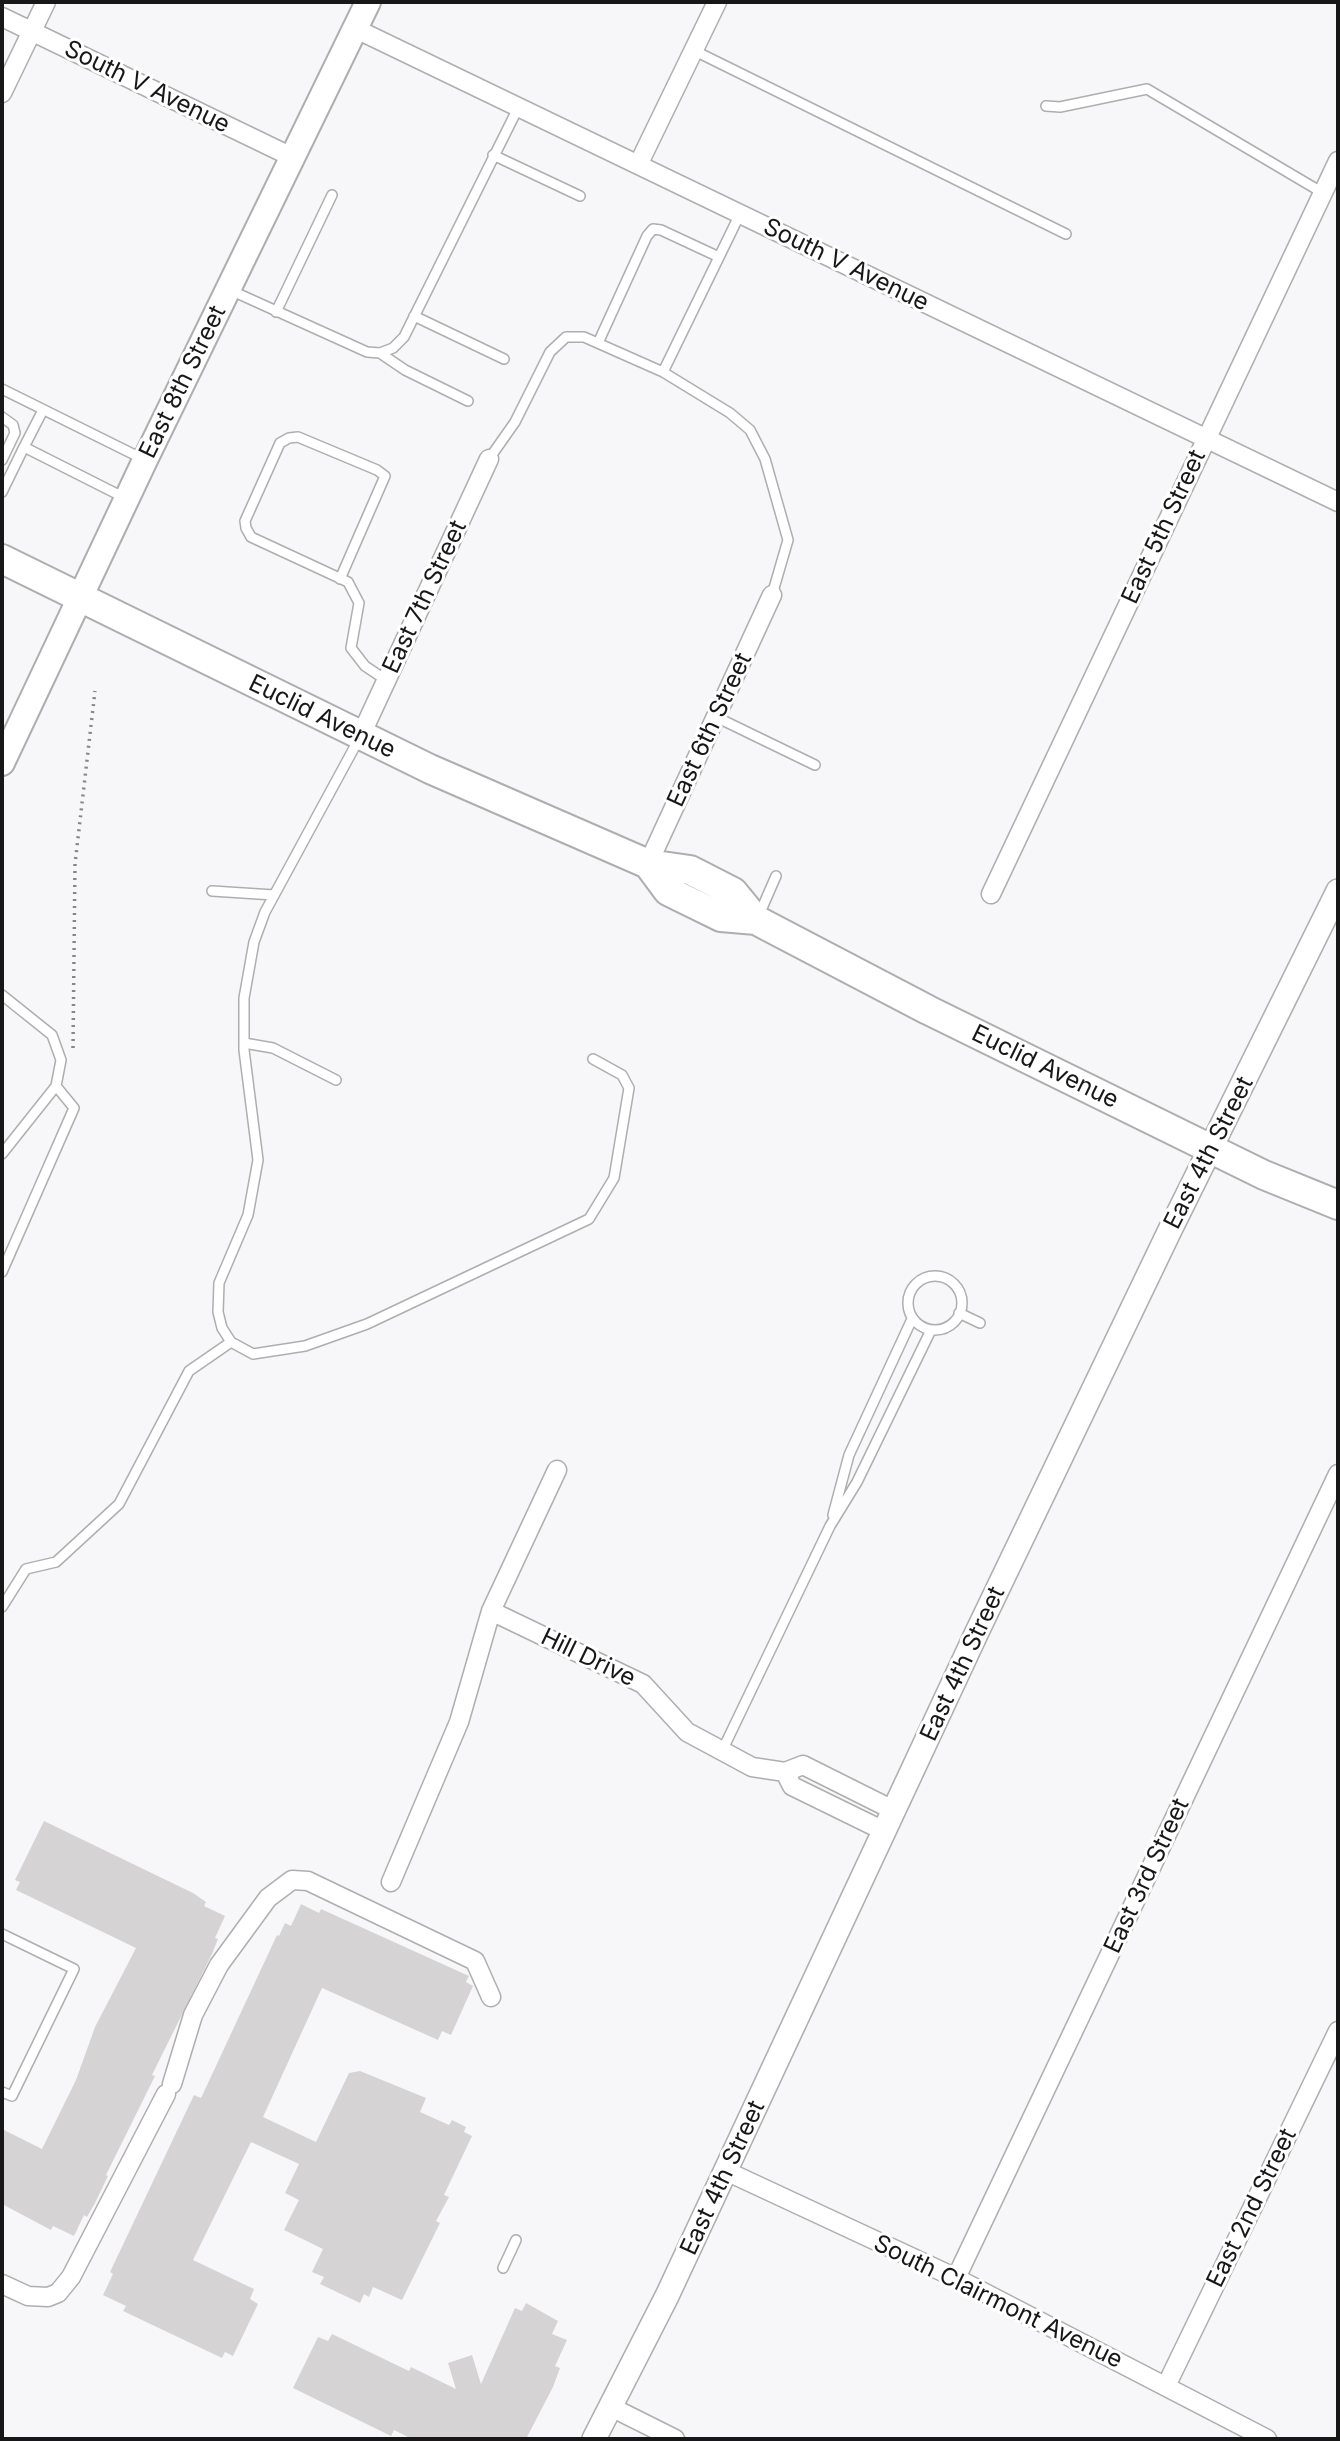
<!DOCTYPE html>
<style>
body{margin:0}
#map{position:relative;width:1340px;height:2441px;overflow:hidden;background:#f7f7f9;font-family:Inter,sans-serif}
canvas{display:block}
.frame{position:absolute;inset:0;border:4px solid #171718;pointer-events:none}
</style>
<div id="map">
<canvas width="1340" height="2441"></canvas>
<div class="frame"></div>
</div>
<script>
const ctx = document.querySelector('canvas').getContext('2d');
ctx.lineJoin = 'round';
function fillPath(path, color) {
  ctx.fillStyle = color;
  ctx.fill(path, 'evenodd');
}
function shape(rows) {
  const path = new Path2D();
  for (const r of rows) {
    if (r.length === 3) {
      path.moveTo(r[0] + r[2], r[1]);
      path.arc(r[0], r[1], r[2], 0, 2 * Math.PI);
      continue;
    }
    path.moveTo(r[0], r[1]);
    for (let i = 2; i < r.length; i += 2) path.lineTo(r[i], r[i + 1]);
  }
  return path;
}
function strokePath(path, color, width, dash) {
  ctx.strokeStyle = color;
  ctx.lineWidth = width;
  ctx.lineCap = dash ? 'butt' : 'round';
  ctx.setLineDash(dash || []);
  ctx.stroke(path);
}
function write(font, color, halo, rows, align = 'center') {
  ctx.font = font + ' Inter,sans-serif';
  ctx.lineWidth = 6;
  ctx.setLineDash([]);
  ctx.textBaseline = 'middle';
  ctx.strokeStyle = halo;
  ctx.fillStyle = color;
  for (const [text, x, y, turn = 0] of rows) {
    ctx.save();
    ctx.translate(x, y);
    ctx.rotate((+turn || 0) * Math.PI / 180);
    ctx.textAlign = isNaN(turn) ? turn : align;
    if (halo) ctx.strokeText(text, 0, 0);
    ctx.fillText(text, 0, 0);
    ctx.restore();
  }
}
fillPath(shape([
 [44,1821,193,1893,206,1902,204,1906,225,1916,215,1938,218,1939,212,1954,152,2075,155,2076,106,2175,108,2176,95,2203,87,2217,84,2215,74,2236,53,2226,51,2230,2,2204,2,2129,42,2149,76,2080,95,2027,136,1948,16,1890,20,1882,15,1880],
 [301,1904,319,1913,321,1909,469,1976,466,1982,473,1986,451,2035,442,2031,438,2040,322,1988,263,2117,316,2142,349,2073,360,2071,426,2098,420,2112,449,2125,452,2120,466,2127,464,2132,472,2136,444,2195,449,2197,436,2221,440,2223,402,2300,373,2287,369,2297,364,2294,360,2303,320,2284,324,2277,312,2272,323,2249,284,2230,299,2200,285,2193,299,2164,251,2142,193,2260,254,2289,250,2299,258,2304,233,2356,225,2352,222,2358,123,2311,126,2306,103,2295,113,2274,110,2272,194,2095,201,2098,277,1935,279,1936,285,1923,291,1926],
 [526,2303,558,2321,552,2334,567,2340,555,2366,560,2368,553,2387,526,2439,412,2439,394,2430,391,2436,293,2388,318,2337,328,2341,332,2334,409,2371,411,2367,456,2389,448,2363,472,2355,481,2384,515,2308,522,2311]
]), '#d6d3d5');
const service = shape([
 [693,50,1066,234],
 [1046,106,1060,107,1147,89,1323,193],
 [493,155,580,196],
 [740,214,663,372,730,413,750,430,765,459,788,540,772,595],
 [230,290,367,352,380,353,393,348,404,337,519,106],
 [276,312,332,195],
 [414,316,504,359],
 [598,343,647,236,653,229,661,230,719,257],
 [380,353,405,370,468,401],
 [2,389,143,459],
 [2,417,13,425,15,433,2,460],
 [24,447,43,410],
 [489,459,515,422,550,352,566,337,584,337,663,372],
 [2,492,24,447,125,498],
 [340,579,385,476,377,470,298,437,289,438,280,443,245,521,246,528,251,537,348,582,359,603,351,648,365,666,386,680],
 [716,717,815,765],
 [360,737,265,912,254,942,244,998,244,1050,258,1160,248,1215,219,1283,218,1312,222,1328,231,1342,253,1354,305,1346,367,1324,589,1219,614,1178,629,1088,622,1075,593,1059],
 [212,891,274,895],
 [759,915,776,876],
 [2,995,52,1035,61,1060,56,1086,2,1154],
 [244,1043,273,1048,336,1080],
 [2,1272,74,1108,56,1086],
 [935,1303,27],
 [959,1313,980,1323],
 [833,1515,849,1455,912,1319],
 [2,1607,26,1569,56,1562,119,1504,189,1371,231,1342],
 [722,1751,830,1526,857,1482,931,1330],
 [2,1934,74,1969,12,2096,2,2092],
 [503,2268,516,2240]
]);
const minor = shape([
 [2,17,292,157],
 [354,28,1338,502],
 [2,93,46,2],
 [639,163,717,2],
 [361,735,489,459],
 [648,864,772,595],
 [991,894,1338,161],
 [491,1611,643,1684,687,1732,752,1767,785,1772,803,1765,895,1811],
 [785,1772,792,1786,886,1832],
 [391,1882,459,1722,491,1611,557,1470],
 [172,2084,193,2015,219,1965,268,1898,292,1880,308,1881,475,1961,491,1997],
 [726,2171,956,2278,1267,2439],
 [956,2278,1338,1474],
 [2,2284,28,2296,48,2297,58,2293,71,2277,166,2094],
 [1166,2386,1338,2031],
 [609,2406,675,2439]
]);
const tertiary = shape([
 [594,2439,667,2296,977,1632,1170,1230,1338,891]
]);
const secondary = shape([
 [2,763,145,460,368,2]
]);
const primary = shape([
 [2,559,430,769,648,864,690,870,733,892,756,920],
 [648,864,668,891,678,896,721,917,756,920,928,1010,1264,1175,1338,1205]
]);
strokePath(service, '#aeaeb0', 12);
strokePath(minor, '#aeaeb0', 21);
strokePath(tertiary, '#aeaeb0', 26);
strokePath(secondary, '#aeaeb0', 28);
strokePath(primary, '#aeaeb0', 32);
strokePath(shape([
 [73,1048,75,864,95,691]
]), '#868688', 3.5, [2, 5]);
strokePath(service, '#fff', 9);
strokePath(minor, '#fff', 18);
strokePath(tertiary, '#fff', 23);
strokePath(secondary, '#fff', 24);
strokePath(primary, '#fff', 28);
write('24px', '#171718', '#fff', [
 ["South V Avenue",147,87,26],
 ["South V Avenue",846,265,26],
 ["East 8th Street",183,382,-64],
 ["East 5th Street",1164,527,-65],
 ["East 7th Street",425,597,-65],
 ["Euclid Avenue",322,717,26],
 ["East 6th Street",710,730,-65],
 ["Euclid Avenue",1045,1067,26],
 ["East 4th Street",1209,1153,-63],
 ["Hill Drive",588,1658,26],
 ["East 4th Street",963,1664,-65],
 ["East 3rd Street",1147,1876,-65],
 ["East 4th Street",723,2178,-65],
 ["East 2nd Street",1252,2208,-64],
 ["South Clairmont Avenue",998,2302,26]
]);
</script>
